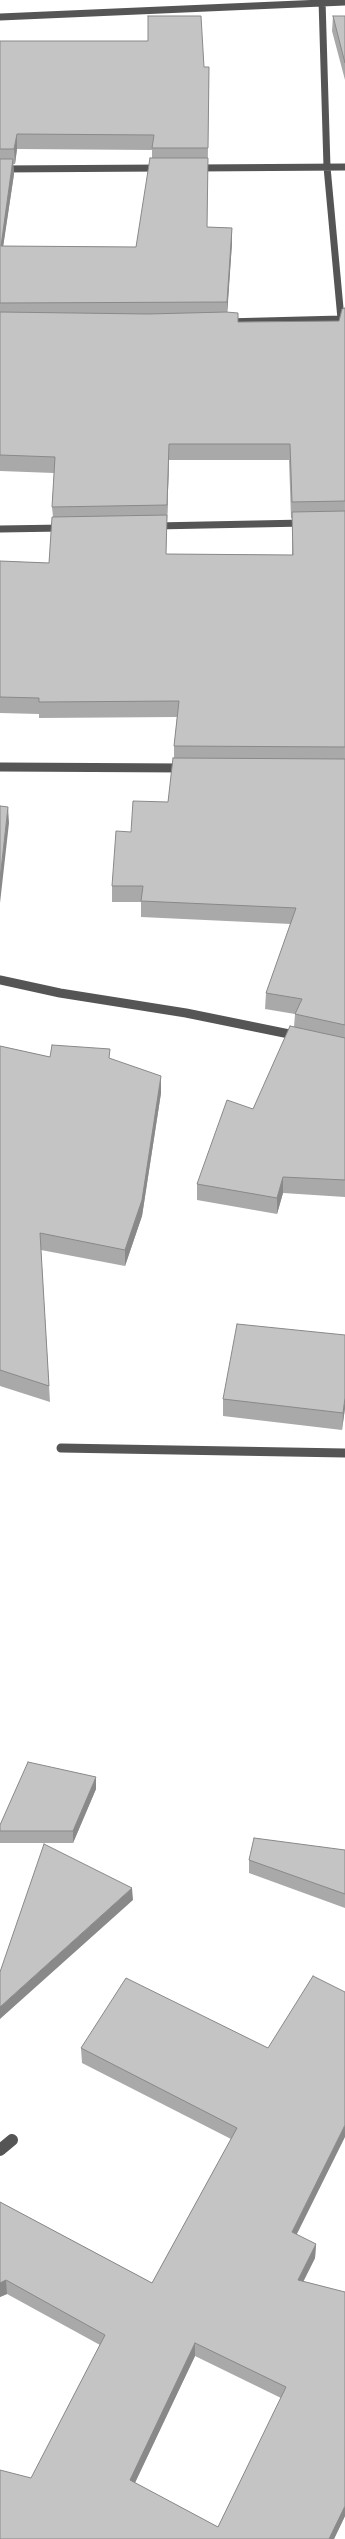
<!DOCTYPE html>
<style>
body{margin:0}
canvas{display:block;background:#fff}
</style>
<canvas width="345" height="2539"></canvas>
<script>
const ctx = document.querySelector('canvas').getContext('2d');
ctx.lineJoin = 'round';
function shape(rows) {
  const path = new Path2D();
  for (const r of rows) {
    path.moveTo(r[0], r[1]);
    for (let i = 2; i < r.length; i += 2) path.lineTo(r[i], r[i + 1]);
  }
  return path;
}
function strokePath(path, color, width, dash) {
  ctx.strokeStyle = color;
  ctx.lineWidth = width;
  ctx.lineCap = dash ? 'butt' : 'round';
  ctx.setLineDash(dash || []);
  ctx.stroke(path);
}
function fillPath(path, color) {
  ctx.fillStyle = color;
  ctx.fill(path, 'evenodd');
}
strokePath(shape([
 [322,0,327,167,341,319,345,319],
 [0,17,345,2],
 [196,168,345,167],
 [0,169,162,168],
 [225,322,341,319],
 [155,526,305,523],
 [0,529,63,528]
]), '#555', 7);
strokePath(shape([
 [0,767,185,768],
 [0,980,60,993,186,1013,299,1036],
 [61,1448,345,1453]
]), '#555', 9);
strokePath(shape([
 [0,2150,12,2140]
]), '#555', 12);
fillPath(shape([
 [333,16,345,16,345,80,332,31],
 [0,41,204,67,209,67,207,227,232,228,232,243,227,312,238,322,339,321,345,308,345,1197,283,1193,277,1214,197,1200,197,1184,253,1109,294,1027,295,1014,265,1009,266,993,291,924,141,917,141,902,112,902,112,886,131,832,168,802,174,758,174,746,177,717,39,718,39,714,0,713,0,561,49,563,53,517,52,507,54,473,0,471],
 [17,149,152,150,152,158,136,247,3,246,14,174,13,164,15,164],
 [169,460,289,460,291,518,292,518,292,555,166,554],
 [0,1046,50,1057,110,1059,161,1093,142,1216,125,1266,41,1250,50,1402,0,1386],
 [345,1335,345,1408,342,1430,223,1416,223,1399],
 [96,1789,73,1843,0,1843,0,1825],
 [345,1850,345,1908,249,1873,249,1860],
 [81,2048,268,2048,296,2235,316,2244,315,2258,303,2282,345,2516,334,2539,0,2539,100,2345,7,2294,0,2297,0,2202,152,2283,231,2139,82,2063],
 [195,2356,281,2398,218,2527,135,2483]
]), '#a9a9a9');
fillPath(shape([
 [17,134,17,149,15,164,14,149],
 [13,159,14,174,1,261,1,246],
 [232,228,232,243,227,317,227,302],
 [169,444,169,460,167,521,167,505],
 [8,807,9,823,0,903,0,879],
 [161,1076,161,1093,142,1216,125,1266,125,1250],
 [283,1177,283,1193,277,1214,277,1198],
 [345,1398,345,1408,342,1430,343,1413],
 [96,1777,96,1789,73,1843,73,1831],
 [132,1888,133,1900,0,2019,0,2007],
 [345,2125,345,2137,291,2246,292,2232],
 [316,2244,315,2258,297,2294,298,2280],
 [6,2280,7,2294,0,2297,0,2283],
 [195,2343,195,2356,130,2493,130,2480],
 [345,2506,345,2516,334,2539,329,2539]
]), '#898989');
const building = shape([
 [148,16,201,16,204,67,209,67,208,148,152,148,154,135,17,134,14,149,0,149,0,41,148,41,148,16],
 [333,16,345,16,345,63,333,16],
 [150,158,208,158,207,227,232,228,227,302,0,303,0,159,13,159,1,246,136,247,150,158],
 [345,308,345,501,292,502,290,444,169,444,167,505,52,507,55,457,0,455,0,312,148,314,226,312,238,313,238,322,339,321,342,309,345,308],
 [345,511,345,747,174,746,179,701,39,702,39,698,0,697,0,561,49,563,52,517,167,515,166,554,293,555,292,512,345,511],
 [173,758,345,759,345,1025,295,1014,302,999,266,993,296,908,141,901,143,886,112,886,116,831,131,832,133,801,168,802,173,758],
 [0,806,8,807,0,879,0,806],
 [290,1026,345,1038,345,1180,283,1177,277,1198,197,1184,227,1100,253,1109,290,1026],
 [52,1045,110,1049,109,1058,161,1076,142,1200,125,1250,40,1233,49,1386,0,1370,0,1046,50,1057,52,1045],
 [237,1324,345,1335,345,1398,343,1413,223,1399,237,1324],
 [28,1762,96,1777,73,1831,0,1831,0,1825,28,1762],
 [254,1838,345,1850,345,1894,249,1860,254,1838],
 [44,1844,132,1888,0,2007,0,1972,44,1844],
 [313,1976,345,1992,345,2125,292,2232,316,2244,298,2280,345,2292,345,2506,329,2539,0,2539,0,2470,31,2478,105,2335,6,2280,0,2283,0,2202,152,2283,237,2128,81,2048,126,1978,268,2048,313,1976],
 [195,2343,286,2387,218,2527,130,2480,195,2343]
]);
fillPath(building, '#c4c4c4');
strokePath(building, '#898989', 1);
</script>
